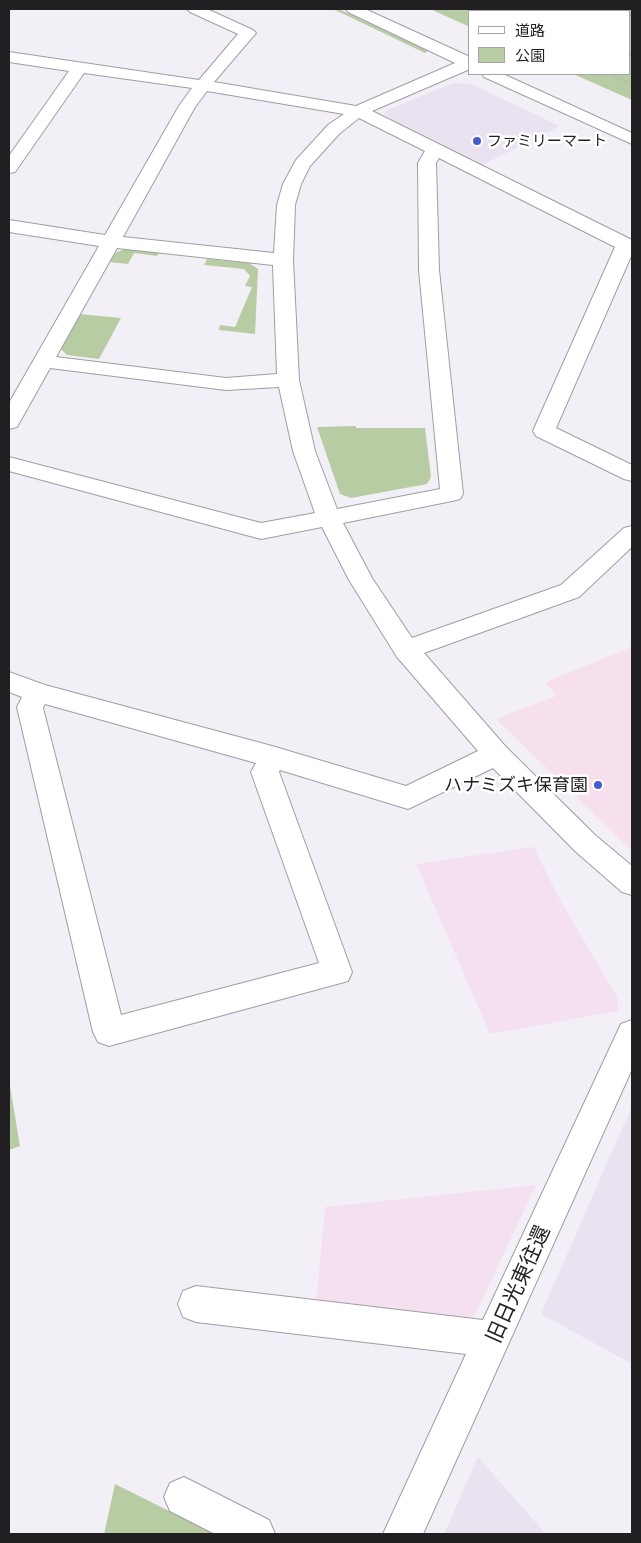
<!DOCTYPE html>
<meta charset="utf-8">
<style>
body{margin:0}
#map{position:relative;width:641px;height:1543px;overflow:hidden;background:#f3eff7;font-family:Barlow,"Noto Sans JP",sans-serif}
canvas{display:block}
.frame{position:absolute;inset:0;border:10px solid #211f22;pointer-events:none}
.legend{position:absolute;left:468px;top:10px;width:162px;height:65px;box-sizing:border-box;background:#fff;border:1px solid #a6a5a7;margin:0;padding:6px 9px;list-style:none;font-size:15px;color:#211f22}
.legend li{display:flex;align-items:center;gap:10px;height:25px}
.legend b{width:25px;border:1px solid #a6a5a7}
</style>
<div id="map">
<canvas width="641" height="1543"></canvas>
<div class="frame"></div>
<ul class="legend">
<li><b style="height:6px;background:#fff"></b>道路</li>
<li><b style="height:14px;background:#b8cca3"></b>公園</li>
</ul>
</div>
<script>
const ctx = document.querySelector('canvas').getContext('2d');
ctx.lineJoin = 'round';
function fillPath(path, color) {
  ctx.fillStyle = color;
  ctx.fill(path, 'evenodd');
}
function shape(rows) {
  const path = new Path2D();
  for (const r of rows) {
    path.moveTo(r[0], r[1]);
    for (let i = 2; i < r.length; i += 2) path.lineTo(r[i], r[i + 1]);
  }
  return path;
}
function strokePath(path, color, width, dash) {
  ctx.strokeStyle = color;
  ctx.lineWidth = width;
  ctx.lineCap = dash ? 'butt' : 'round';
  ctx.setLineDash(dash || []);
  ctx.stroke(path);
}
function write(font, color, halo, rows, align = 'center') {
  ctx.font = font + ' Barlow,"Noto Sans JP",sans-serif';
  ctx.lineWidth = 5;
  ctx.setLineDash([]);
  ctx.textBaseline = 'middle';
  ctx.strokeStyle = halo;
  ctx.fillStyle = color;
  for (const [text, x, y, turn = 0] of rows) {
    ctx.save();
    ctx.translate(x, y);
    ctx.rotate((+turn || 0) * Math.PI / 180);
    ctx.textAlign = isNaN(turn) ? turn : align;
    if (halo) ctx.strokeText(text, 0, 0);
    ctx.fillText(text, 0, 0);
    ctx.restore();
  }
}
fillPath(shape([
 [453,83,471,84,560,126,482,165,384,115,385,111],
 [632,1106,632,1364,541,1314],
 [478,1457,546,1534,444,1534]
]), '#e9e2f0');
fillPath(shape([
 [534,847,559,898,617,997,618,1011,490,1034,416,864],
 [536,1185,472,1321,316,1305,325,1207]
]), '#f5e0f0');
fillPath(shape([
 [632,647,632,851,496,719,556,696,545,682]
]), '#f6e0ee');
fillPath(shape([
 [333,9,339,9,428,51,425,53],
 [430,9,550,9,545,11,470,11,470,27],
 [612,9,632,9,632,100,573,74,630,74,630,11,606,11],
 [125,249,159,253,157,256,134,253,128,264,109,262,115,253],
 [207,259,249,263,258,269,255,334,219,330,220,325,235,327,252,287,245,286,250,276,244,269,204,265],
 [80,314,121,318,99,359,67,355,60,348],
 [356,426,356,428,425,428,431,477,427,484,351,498,340,494,317,427],
 [9,1080,20,1146,9,1150],
 [115,1484,215,1534,104,1534]
]), '#b8cca3');
const minor = shape([
 [187,9,207,9,253,30,256,33,214,82,356,106,455,63,348,12,346,9,365,9,470,57,470,69,372,111,632,240,632,254,556,428,632,465,632,481,624,479,536,436,533,431,615,247,439,158,436,163,439,270,463,494,460,499,452,501,343,523,372,578,412,638,561,585,624,528,632,526,632,547,579,597,424,653,506,747,595,835,632,866,632,895,622,892,575,851,493,768,408,809,280,770,279,772,352,972,348,981,109,1046,98,1042,93,1032,17,707,22,697,9,692,9,672,45,685,272,746,406,786,478,751,397,657,349,580,322,527,261,539,9,471,9,457,261,523,315,513,293,451,279,387,226,390,50,368,17,427,9,429,9,403,99,246,9,232,9,220,105,235,179,106,192,88,84,73,15,172,9,173,9,156,69,71,9,62,9,52,199,80,238,34,190,12,187,9],
 [207,91,344,114,328,125,296,160,283,184,277,205,274,253,123,237,195,107,207,91],
 [359,118,425,151,418,163,419,270,440,489,337,509,315,451,299,380,293,260,295,205,301,184,310,166,340,133,359,118],
 [117,248,273,265,277,374,226,378,56,357,117,248],
 [45,704,256,763,251,772,319,963,121,1015,43,708,45,704],
 [578,9,598,9,596,11,577,11,578,9],
 [482,74,503,74,632,133,632,144,484,77,482,74],
 [632,1020,632,1069,423,1534,383,1534,466,1354,196,1322,183,1317,178,1304,183,1291,196,1286,483,1320,621,1024,632,1020],
 [184,1477,269,1520,275,1534,215,1534,170,1511,164,1497,170,1483,184,1477]
]);
strokePath(minor, '#a19da4', 2);
strokePath(shape([
 [630,15,632,14],
 [630,54,632,54],
 [609,74,632,84]
]), '#aba8ae', 2, [1, 2.5]);
fillPath(minor, '#fff');
for (const [x, y, r, color] of [
 [477,141,5,"#445ccf"],
 [598,785,5,"#445ccf"]
]) {
  const dot = new Path2D();
  dot.arc(x, y, r, 0, 2 * Math.PI);
  ctx.fillStyle = color;
  ctx.fill(dot);
  strokePath(dot, '#fff', 2);
}
write('15px', '#211f22', '#fff', [
 ["ファミリーマート",487,141]
], 'left');
write('18px', '#211f22', '#fff', [
 ["ハナミズキ保育園",588,785]
], 'right');
write('21px', '#211f22', '#fff', [
 ["旧日光東往還",518,1284,-66]
]);
</script>
